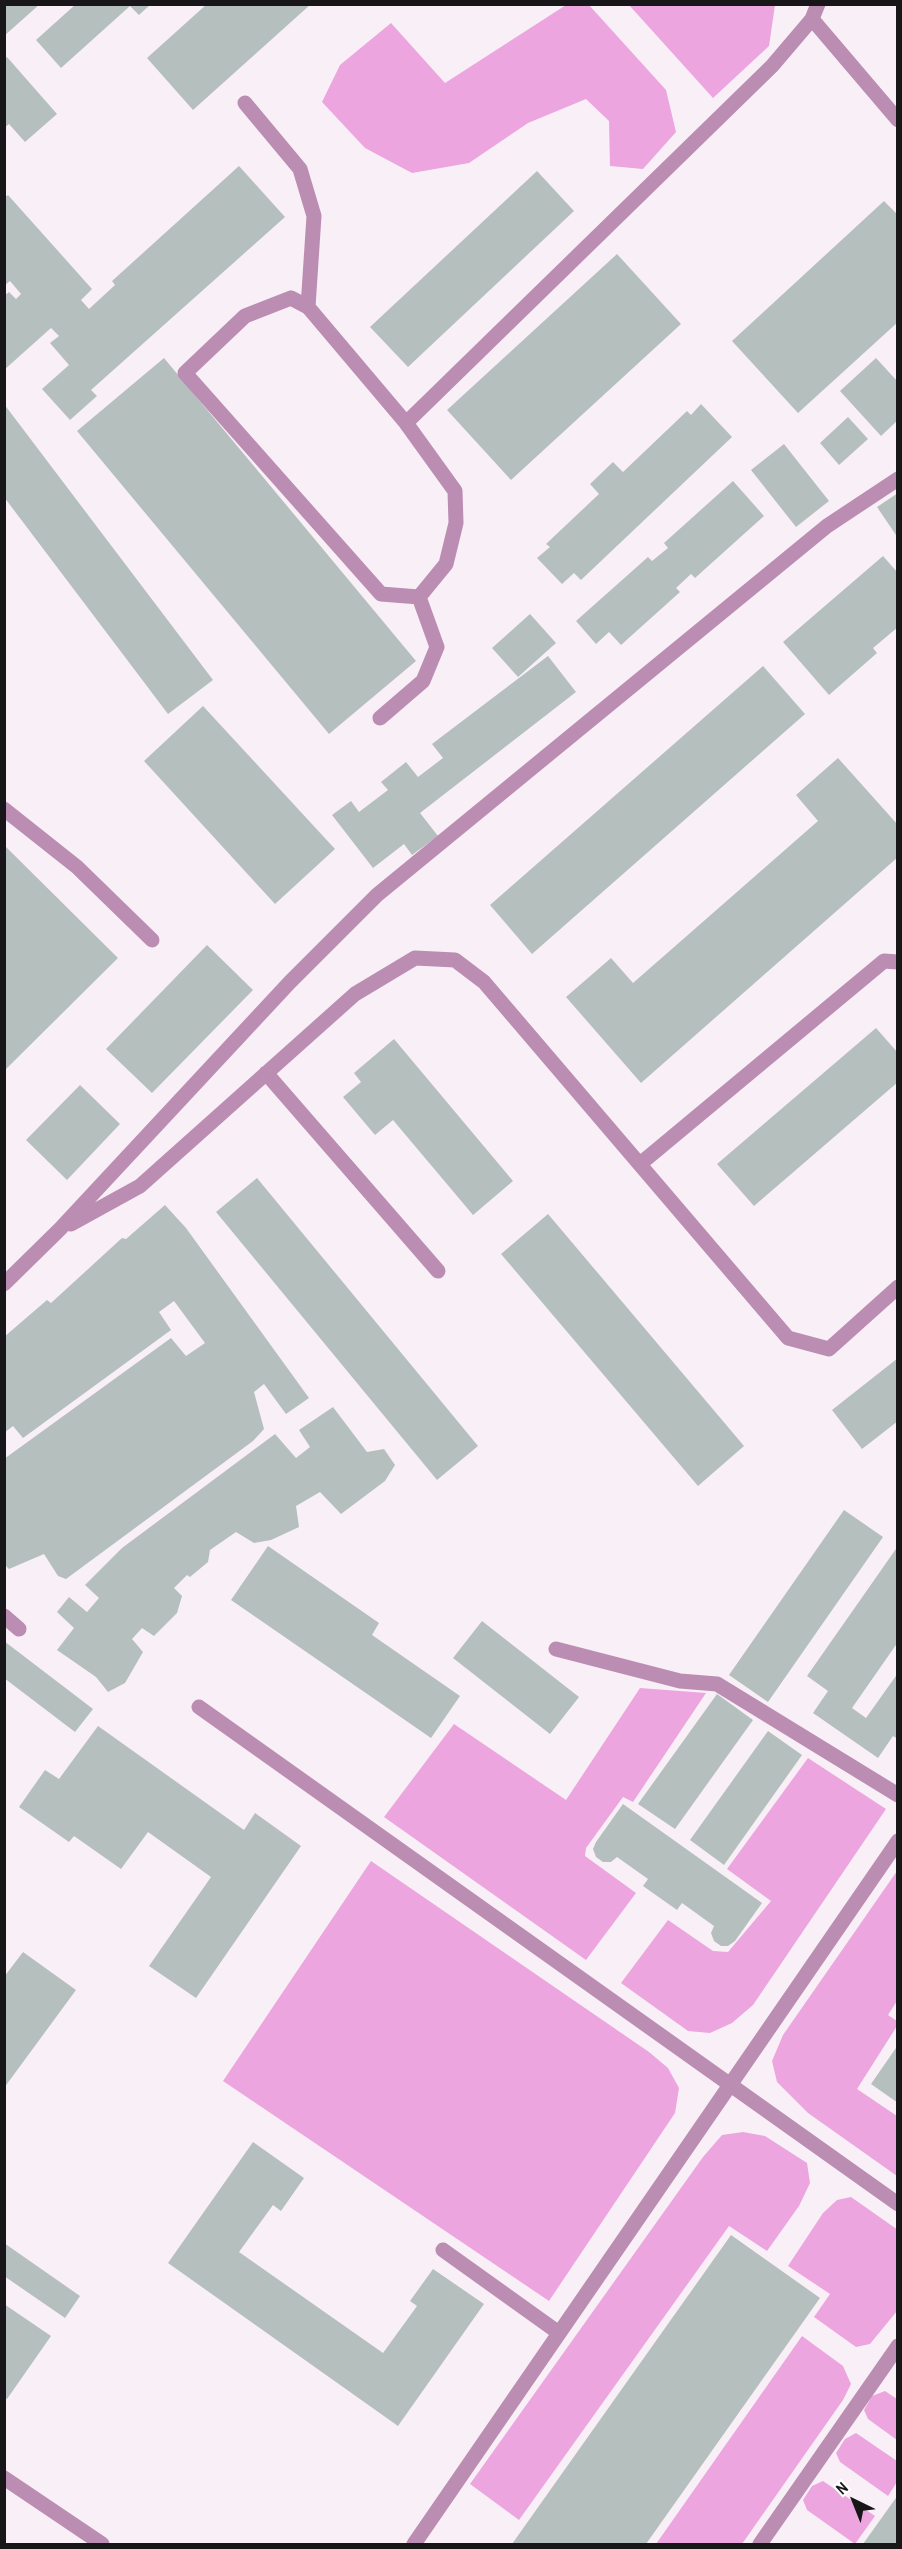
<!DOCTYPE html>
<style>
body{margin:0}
#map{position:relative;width:902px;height:2549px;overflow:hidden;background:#f8f0f6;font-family:"Archivo Narrow",sans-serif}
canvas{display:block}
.frame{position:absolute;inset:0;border:6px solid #181618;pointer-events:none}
.north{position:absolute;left:824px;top:2471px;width:60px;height:60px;-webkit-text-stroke:4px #fff;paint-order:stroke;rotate:317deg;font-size:16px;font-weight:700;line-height:24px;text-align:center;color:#181618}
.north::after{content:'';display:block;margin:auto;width:21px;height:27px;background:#181618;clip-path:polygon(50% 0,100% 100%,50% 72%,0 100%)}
</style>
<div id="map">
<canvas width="902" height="2549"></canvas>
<div class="frame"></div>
<div class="north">N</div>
</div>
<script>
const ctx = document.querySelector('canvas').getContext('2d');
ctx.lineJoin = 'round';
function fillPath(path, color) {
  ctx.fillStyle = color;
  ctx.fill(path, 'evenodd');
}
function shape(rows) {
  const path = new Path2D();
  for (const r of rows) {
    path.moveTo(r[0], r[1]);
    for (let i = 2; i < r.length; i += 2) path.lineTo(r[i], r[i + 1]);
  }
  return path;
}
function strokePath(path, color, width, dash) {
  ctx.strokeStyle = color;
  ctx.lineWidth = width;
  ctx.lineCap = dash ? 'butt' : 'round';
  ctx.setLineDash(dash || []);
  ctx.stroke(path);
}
fillPath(shape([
 [566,5,589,5,666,90,676,132,643,169,610,166,609,121,586,99,528,123,469,163,412,173,365,148,322,102,340,65,391,23,445,83],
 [629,5,775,5,769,46,713,98],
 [640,1688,706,1693,633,1802,623,1797,586,1848,585,1856,636,1893,586,1960,384,1817,454,1724,566,1800],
 [808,1758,886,1809,753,2005,732,2023,710,2033,688,2031,621,1983,668,1920,713,1951,728,1952,771,1901,727,1869],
 [371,1861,649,2052,668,2068,679,2088,675,2113,549,2301,223,2081],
 [897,1871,897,2001,888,2015,897,2021,897,2026,857,2089,897,2116,897,2176,808,2113,777,2082,772,2061,783,2035],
 [743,2132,765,2136,807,2163,810,2183,799,2206,767,2251,729,2226,519,2520,470,2484,703,2157,722,2135],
 [851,2197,898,2230,897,2311,870,2344,856,2347,814,2317,830,2294,788,2266,823,2213,837,2200],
 [802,2336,843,2366,851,2384,843,2400,742,2544,656,2544],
 [885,2391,897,2399,897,2440,868,2419,864,2410,872,2396],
 [856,2433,897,2461,897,2482,888,2496,840,2462,836,2453,845,2439],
 [823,2481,875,2516,855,2544,807,2510,803,2500,812,2486]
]), '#eca5df');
fillPath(shape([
 [4,4,40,4,4,36],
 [76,4,151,4,139,15,130,6,61,68,36,40],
 [207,4,311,4,193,110,147,58],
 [7,57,57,114,25,142,9,124,4,128,4,59],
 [239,166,285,217,91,390,97,396,70,420,42,389,69,365,50,343,59,336,51,328,4,370,4,296,9,292,16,299,21,294,10,281,4,286,4,198,8,195,92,289,81,300,89,309,115,285,112,281],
 [537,171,574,211,408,367,370,327],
 [884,201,898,215,898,322,798,413,732,341],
 [617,254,681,324,511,480,447,410],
 [164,358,416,661,329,734,77,431],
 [876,358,898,382,898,420,881,436,840,391],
 [4,404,213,680,168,714,4,497],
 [701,404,732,437,581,580,574,573,562,584,537,558,550,547,546,544,599,494,590,484,613,462,623,472,687,411,691,415],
 [848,417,868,439,839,465,820,443],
 [784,444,829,501,796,527,751,470],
 [733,481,764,516,695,578,691,574,676,588,680,592,621,645,609,632,596,644,576,621,648,557,652,561,668,548,664,543],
 [898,493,898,538,877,507],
 [883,556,898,573,898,627,873,648,877,653,829,695,783,642],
 [530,614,556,643,518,677,492,648],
 [548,656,576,692,420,813,438,836,412,855,404,844,373,868,332,815,351,801,359,812,388,790,381,782,406,762,418,777,443,758,432,744],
 [763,666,805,714,532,954,490,905],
 [203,706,335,849,275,904,144,761],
 [838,758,898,825,898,857,641,1083,566,997,611,958,633,983,818,821,796,795],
 [6,847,118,958,4,1071,4,849],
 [207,945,253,990,152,1093,106,1049],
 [876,1028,898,1053,898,1082,754,1206,717,1164],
 [394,1039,513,1181,473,1215,393,1120,375,1135,343,1097,361,1082,354,1073],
 [80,1085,120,1124,67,1180,26,1140],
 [257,1178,478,1446,437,1480,216,1212],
 [165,1205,186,1228,309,1398,286,1414,264,1384,254,1392,264,1429,253,1441,66,1579,58,1576,44,1554,9,1569,4,1564,4,1459,171,1338,186,1356,205,1343,174,1301,159,1312,171,1330,23,1438,13,1426,4,1433,4,1337,47,1300,51,1303,122,1238,126,1239],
 [548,1214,744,1446,698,1486,501,1254],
 [898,1358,898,1421,862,1449,832,1410],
 [333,1407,367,1452,384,1449,395,1465,385,1481,341,1514,320,1492,296,1506,299,1527,271,1540,254,1543,236,1532,210,1550,208,1562,190,1577,187,1575,174,1588,182,1596,177,1613,154,1636,142,1628,132,1639,143,1652,125,1683,108,1692,96,1677,57,1650,74,1628,57,1612,69,1597,87,1612,99,1598,85,1585,122,1548,275,1434,296,1458,310,1447,299,1430],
 [844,1510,883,1537,768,1702,729,1675],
 [268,1546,379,1623,372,1635,460,1696,431,1738,231,1600],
 [898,1546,898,1642,852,1708,866,1718,898,1673,898,1739,893,1736,878,1758,813,1713,828,1691,807,1676],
 [482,1621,579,1697,550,1734,453,1658],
 [4,1641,93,1709,75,1732,4,1678],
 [717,1694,753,1720,675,1829,638,1804],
 [98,1726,244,1830,255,1813,301,1846,196,1998,149,1966,211,1877,148,1832,121,1869,74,1836,69,1842,19,1807,45,1770,59,1779],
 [768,1731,802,1755,724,1865,690,1840],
 [623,1804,762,1903,735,1941,728,1946,721,1946,714,1941,711,1933,714,1926,682,1903,677,1910,643,1886,648,1879,617,1857,611,1862,603,1862,596,1857,593,1849,596,1842],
 [23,1952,76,1990,4,2088,4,1977],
 [898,2045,898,2103,871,2084],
 [253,2142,304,2178,281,2211,273,2205,239,2252,383,2353,417,2306,410,2301,433,2269,484,2304,398,2426,168,2263],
 [731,2235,820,2298,646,2544,512,2544],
 [4,2243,80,2296,65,2318,4,2276],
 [4,2304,51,2336,7,2399,4,2398],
 [898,2495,898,2544,863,2544]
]), '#b5bfbd');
strokePath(shape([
 [812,19,898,120],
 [245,103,300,169,314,216,308,307],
 [291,298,308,307,406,423,455,491,456,523,446,564,419,597,381,594,185,373,245,316,291,298],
 [406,423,772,66,812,19,818,4],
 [380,718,423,681,437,647,419,597],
 [4,809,77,867,152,940],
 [266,1073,438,1271],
 [640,1164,884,961,898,962],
 [71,1224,140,1186,355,994,415,958,455,960,484,982,788,1338,829,1349,898,1287],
 [4,1284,60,1229,290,982,377,895,827,526,898,479],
 [4,1616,19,1629],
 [556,1649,680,1681,717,1684,898,1795],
 [199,1707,898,2204],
 [443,2250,559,2333],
 [4,2478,102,2544],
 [414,2544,898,1841],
 [760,2544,898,2346]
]), '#bc8db3', 15);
</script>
